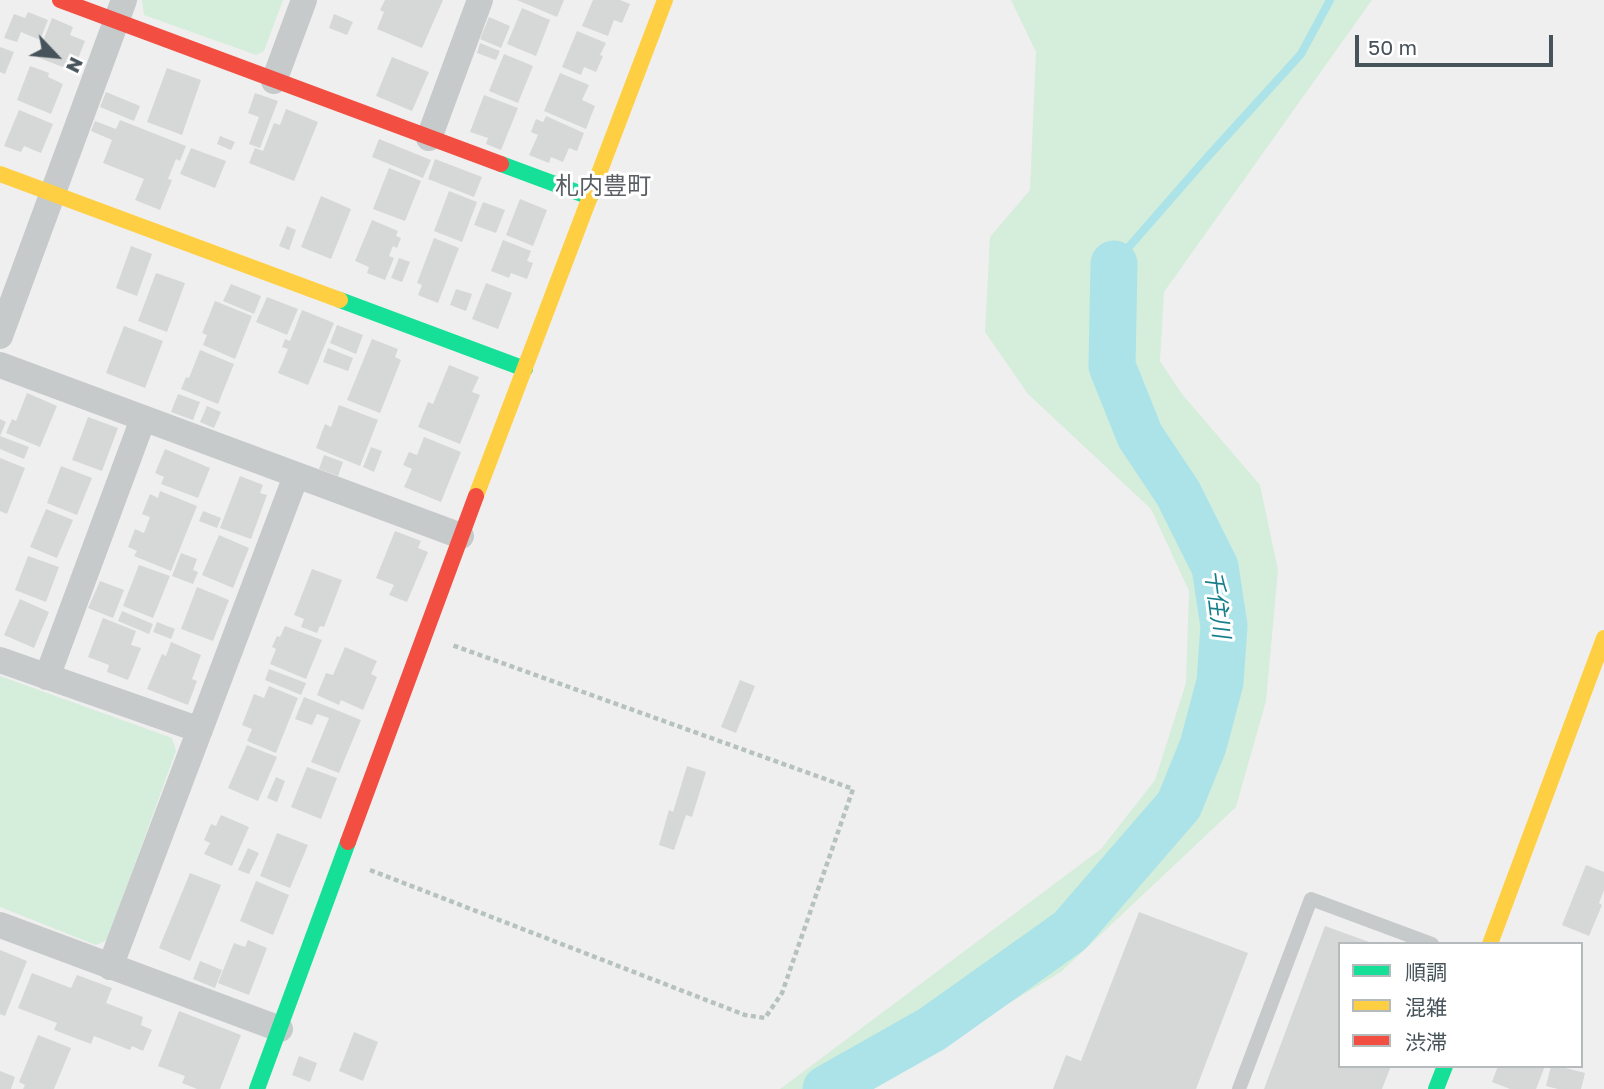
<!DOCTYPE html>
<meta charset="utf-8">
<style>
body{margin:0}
#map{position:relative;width:1604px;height:1089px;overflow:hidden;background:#f0efef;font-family:"Golos Text","Noto Sans JP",sans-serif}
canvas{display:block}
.legend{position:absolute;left:1338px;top:942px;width:245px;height:126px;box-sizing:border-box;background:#fff;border:2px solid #b5babd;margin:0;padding:9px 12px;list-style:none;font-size:21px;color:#47535a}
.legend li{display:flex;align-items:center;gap:14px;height:35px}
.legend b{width:35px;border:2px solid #b5babd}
.north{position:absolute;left:21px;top:21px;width:70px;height:70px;-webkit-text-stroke:5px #fff;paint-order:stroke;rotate:116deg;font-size:19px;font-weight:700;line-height:28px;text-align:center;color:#47535a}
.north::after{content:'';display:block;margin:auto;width:24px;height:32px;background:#47535a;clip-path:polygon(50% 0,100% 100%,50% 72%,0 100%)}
.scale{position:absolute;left:1355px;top:35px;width:198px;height:32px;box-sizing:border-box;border:4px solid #47535a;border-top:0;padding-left:9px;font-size:21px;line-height:24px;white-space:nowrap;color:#47535a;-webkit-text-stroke:5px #fff;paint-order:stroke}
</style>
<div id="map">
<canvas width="1604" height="1089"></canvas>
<ul class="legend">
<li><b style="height:9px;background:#16e098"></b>順調</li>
<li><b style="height:9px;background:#ffcf43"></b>混雑</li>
<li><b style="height:9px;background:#f24e42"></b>渋滞</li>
</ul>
<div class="north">N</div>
<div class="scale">50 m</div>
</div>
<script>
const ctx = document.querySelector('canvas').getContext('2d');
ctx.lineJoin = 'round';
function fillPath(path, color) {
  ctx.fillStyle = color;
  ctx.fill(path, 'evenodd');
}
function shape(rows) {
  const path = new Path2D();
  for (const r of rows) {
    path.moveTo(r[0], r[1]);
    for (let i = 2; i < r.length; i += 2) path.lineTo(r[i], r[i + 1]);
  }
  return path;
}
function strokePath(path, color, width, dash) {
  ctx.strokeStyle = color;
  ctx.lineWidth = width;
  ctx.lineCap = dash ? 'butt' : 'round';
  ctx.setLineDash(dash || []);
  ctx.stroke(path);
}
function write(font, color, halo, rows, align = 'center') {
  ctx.font = font + ' "Golos Text","Noto Sans JP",sans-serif';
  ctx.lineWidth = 6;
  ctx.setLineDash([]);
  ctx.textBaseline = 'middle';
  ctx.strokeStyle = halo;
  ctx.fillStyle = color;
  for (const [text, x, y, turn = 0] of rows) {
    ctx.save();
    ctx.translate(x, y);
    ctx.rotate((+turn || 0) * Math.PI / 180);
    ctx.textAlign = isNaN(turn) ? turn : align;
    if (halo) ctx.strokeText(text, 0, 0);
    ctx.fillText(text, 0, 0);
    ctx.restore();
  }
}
fillPath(shape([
 [142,0,283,0,264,51,256,55,144,15],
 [1011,0,1372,0,1164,292,1160,361,1182,394,1260,485,1278,570,1266,701,1236,807,1061,972,866,1089,780,1089,1101,849,1155,780,1186,683,1189,591,1151,509,1028,394,985,332,990,237,1030,190,1036,52],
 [0,676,172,738,176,751,107,940,96,945,0,907]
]), '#d5eddb');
strokePath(shape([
 [1114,264,1203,162,1301,54,1330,0]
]), '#abe3e9', 8);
strokePath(shape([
 [826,1089,932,1029,1070,931,1179,805,1203,746,1220,682,1224,626,1215,567,1178,493,1140,436,1112,366,1114,264]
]), '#abe3e9', 47);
fillPath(shape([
 [385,0,443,0,422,48,377,29,384,12,380,10],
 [517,0,564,0,557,17],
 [593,0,620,0,630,4,622,23,614,20,608,36,582,26],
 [522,8,550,20,536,56,507,44],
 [28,12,48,20,40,40,21,32,17,42,4,38,14,14,25,18],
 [334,14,353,22,347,35,329,28],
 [489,17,510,26,501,48,480,39],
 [52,18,73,27,70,35,85,41,73,71,37,57],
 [577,31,606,43,600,55,603,56,596,72,584,67,581,75,562,67],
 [480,43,500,51,496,60,477,53],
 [0,47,14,52,5,74,0,72],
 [504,54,533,66,518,103,489,91],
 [392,57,429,72,412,111,376,96],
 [30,66,49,73,48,77,63,84,51,114,17,100],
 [167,68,201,80,182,135,147,122],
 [560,73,589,85,582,100,595,106,586,129,544,111],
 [106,92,140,106,134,121,100,107],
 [255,93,278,101,260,148,249,144,259,117,248,113],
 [484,95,518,108,501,150,486,144,488,138,470,132],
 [286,109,318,122,294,181,249,163,255,148,263,151,274,123,280,125],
 [19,110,53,124,41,153,24,146,21,152,4,146],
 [546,116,584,133,577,151,569,148,563,162,551,157,549,163,529,155,538,135,531,132,536,119,543,122],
 [120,120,186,146,180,161,176,159,168,179,172,180,160,210,135,200,144,179,103,163,112,140,91,131,95,121,116,129],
 [220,136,235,142,231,150,217,144],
 [379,139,431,160,423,178,372,157],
 [191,148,226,161,215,188,180,174],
 [435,159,482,177,474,197,428,179],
 [389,168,421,181,405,221,373,209],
 [449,191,477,202,462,242,434,231],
 [321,196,351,209,331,259,301,247],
 [520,199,547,210,533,246,506,235],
 [483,202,505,210,496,233,474,225],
 [372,220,398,231,396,236,401,238,397,248,393,246,389,256,394,258,385,280,367,273,369,267,355,261],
 [287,226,296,230,289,250,279,246],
 [434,238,459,248,438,303,418,295,422,285,417,283],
 [503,240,531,251,527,261,533,263,527,279,511,273,509,278,491,271],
 [131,246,152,254,137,296,116,288],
 [399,258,410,262,402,282,391,278],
 [156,273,185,283,167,332,138,321],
 [486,283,512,293,498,329,472,319],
 [231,284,261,296,254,314,223,301],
 [456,289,472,294,466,311,450,305],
 [267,297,298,309,287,335,256,322],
 [215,301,252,316,235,359,203,345,207,335,202,333],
 [302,310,334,323,308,385,278,373,288,349,282,347,285,339,290,341],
 [337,325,363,335,356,354,330,343],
 [124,326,163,341,145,388,106,373],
 [372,339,398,349,395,357,401,360,380,413,347,400],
 [328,348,353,358,348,371,323,362],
 [200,350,234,364,218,404,181,389,186,377,189,378],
 [449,365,479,377,472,392,480,395,460,444,418,427,428,402,433,404],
 [27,393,57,406,40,447,6,433,12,419,16,421],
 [178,394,200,402,193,420,171,412],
 [339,405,378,420,360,466,316,448,325,424,331,427],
 [207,406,221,412,214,428,200,422],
 [88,417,118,428,102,471,72,460],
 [0,419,6,422,0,436,29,447,24,459,0,449],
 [424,437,461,452,441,502,404,487,412,469,403,465,409,452,417,455],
 [371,447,382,451,374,472,363,467],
 [165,449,210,468,198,498,161,484,164,477,155,473],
 [324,455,343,462,338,476,319,469],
 [0,458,25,468,7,514,0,511],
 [61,466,92,478,77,515,47,503],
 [240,476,263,485,260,493,267,495,251,539,220,528],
 [160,491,197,506,171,571,134,556,137,551,128,547,135,529,144,533,150,517,142,514,150,494,158,498],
 [46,509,73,520,57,558,30,547],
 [203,511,221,518,217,528,199,521],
 [395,531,421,541,418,548,428,552,407,602,389,595,394,585,376,578],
 [219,535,249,548,233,588,202,575],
 [181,553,197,559,193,570,198,572,193,584,172,576],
 [28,556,59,567,46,602,15,590],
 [139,565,170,576,153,618,123,606],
 [312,569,342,580,324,627,320,626,317,633,301,627,304,619,294,615],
 [100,581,124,590,113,618,88,608],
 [197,587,229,600,213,641,181,629],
 [20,599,49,612,34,648,4,635],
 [122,611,153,624,149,634,118,621],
 [103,618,136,631,131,645,141,648,128,680,107,672,109,665,88,657],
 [157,622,175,629,171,639,153,632],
 [285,626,322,640,306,679,270,664,276,649,272,647,277,636,280,637],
 [171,642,201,655,192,679,197,681,188,705,147,689,162,654,166,656],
 [345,647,377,661,371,674,377,677,363,710,341,700,339,705,317,695,326,673,333,675],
 [269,669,306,683,301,695,265,680],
 [740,680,755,686,736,733,721,727],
 [269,686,298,698,276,753,247,741,252,729,242,725,254,694,264,698],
 [304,697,361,720,339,773,311,762,329,718,317,714,312,725,295,719],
 [247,745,277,757,258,801,228,788],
 [687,766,706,772,692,817,686,815,674,850,659,845,669,810,673,812],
 [307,767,337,778,321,819,291,807],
 [276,777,285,781,277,802,267,798],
 [221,815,249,827,232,866,204,854,210,843,204,840,211,824,216,826],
 [277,833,308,845,290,888,260,876],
 [248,848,259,853,249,874,238,870],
 [1586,865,1604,872,1604,890,1599,903,1602,905,1589,936,1562,925],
 [190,873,221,885,190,961,159,948],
 [256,881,289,895,273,935,240,921],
 [1139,912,1248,953,1196,1089,1053,1089,1066,1055,1081,1061],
 [1325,926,1372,943,1340,944,1340,1066,1391,1066,1382,1089,1264,1089],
 [248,940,267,948,249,995,218,983,234,943,245,947],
 [0,950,27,961,5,1016,0,1014],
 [200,961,222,970,215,988,193,979],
 [32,973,71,988,77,975,112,988,106,1003,143,1017,141,1025,152,1030,143,1051,132,1046,130,1050,94,1036,91,1044,54,1030,57,1023,18,1008],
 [179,1011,241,1035,220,1089,197,1089,182,1083,185,1076,158,1066],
 [354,1032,378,1042,363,1081,339,1071],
 [38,1035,71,1048,54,1089,23,1089,25,1085,19,1082],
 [299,1056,317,1063,310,1082,292,1075],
 [1498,1066,1545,1066,1536,1089,1510,1089,1492,1082],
 [1551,1066,1558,1066,1585,1073,1581,1089,1558,1089,1546,1086],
 [0,1071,15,1077,11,1089,0,1089]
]), '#d6d7d7');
strokePath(shape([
 [370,870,745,1015,765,1018,782,993,853,789,452,645]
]), '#b6c2bd', 4.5, [5, 3.5]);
strokePath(shape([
 [1239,1089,1311,899,1432,944]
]), '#c6cacb', 14);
strokePath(shape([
 [274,81,304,0],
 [429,138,480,0],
 [0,336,124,0],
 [0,365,461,536],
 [0,660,200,730],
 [47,677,143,419],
 [0,925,280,1029],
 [110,967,296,476]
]), '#c6cacb', 26);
strokePath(shape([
 [501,164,590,197],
 [340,300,525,369],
 [257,1089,348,842],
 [1436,1089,1445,1066]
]), '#16e098', 16);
strokePath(shape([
 [0,174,340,300],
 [476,496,665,0],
 [1490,944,1604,638]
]), '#ffcf43', 16);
strokePath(shape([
 [60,0,501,164],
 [348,842,476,496]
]), '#f24e42', 16);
write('italic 23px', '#147f8b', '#fff', [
 ["千住川",1217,604,83]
]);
write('24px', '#5b5f63', '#fff', [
 ["札内豊町",603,186]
]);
</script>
